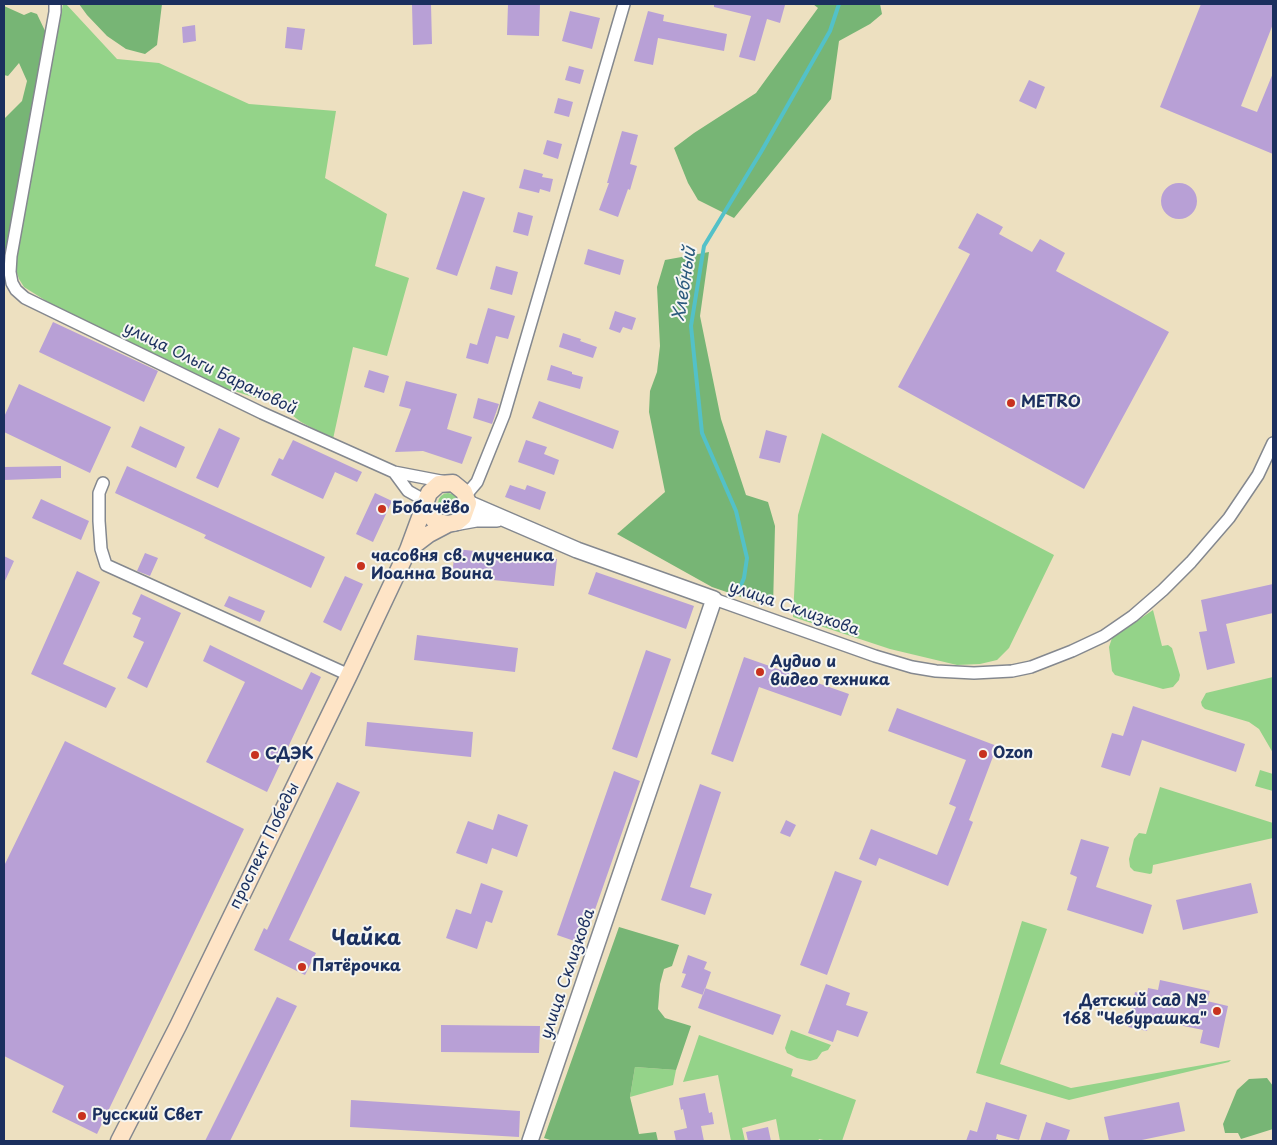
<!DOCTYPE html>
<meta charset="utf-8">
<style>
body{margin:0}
#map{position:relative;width:1277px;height:1145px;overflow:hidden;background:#ede0c0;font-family:"Playpen Sans",sans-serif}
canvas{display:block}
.frame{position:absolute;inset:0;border:5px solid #1b2f5e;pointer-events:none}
</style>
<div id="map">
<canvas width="1277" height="1145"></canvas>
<div class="frame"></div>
</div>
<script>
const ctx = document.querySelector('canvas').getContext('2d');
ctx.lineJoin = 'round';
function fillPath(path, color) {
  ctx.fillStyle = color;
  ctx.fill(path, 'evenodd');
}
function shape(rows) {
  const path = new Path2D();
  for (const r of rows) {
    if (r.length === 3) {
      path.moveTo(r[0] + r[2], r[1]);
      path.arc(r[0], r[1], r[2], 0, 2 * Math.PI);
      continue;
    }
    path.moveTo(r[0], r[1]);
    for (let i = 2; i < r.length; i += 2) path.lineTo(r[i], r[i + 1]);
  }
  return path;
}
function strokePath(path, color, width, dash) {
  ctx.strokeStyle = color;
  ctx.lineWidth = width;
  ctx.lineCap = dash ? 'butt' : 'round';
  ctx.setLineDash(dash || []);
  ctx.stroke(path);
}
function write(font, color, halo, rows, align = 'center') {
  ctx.font = font + ' "Playpen Sans",sans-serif';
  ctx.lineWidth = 4;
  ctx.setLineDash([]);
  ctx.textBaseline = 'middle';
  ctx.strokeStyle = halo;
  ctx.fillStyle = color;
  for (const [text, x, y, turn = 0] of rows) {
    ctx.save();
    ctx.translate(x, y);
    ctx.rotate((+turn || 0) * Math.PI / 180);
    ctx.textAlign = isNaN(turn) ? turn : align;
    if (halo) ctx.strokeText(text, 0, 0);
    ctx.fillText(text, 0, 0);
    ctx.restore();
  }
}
fillPath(shape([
 [63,4,66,4,117,59,159,63,249,104,336,111,325,178,387,214,375,266,409,278,387,356,353,347,333,439,301,422,284,409,274,399,273,390,265,391,256,398,216,385,51,304,24,287,19,279,14,264],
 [822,433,1054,555,1009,648,997,660,980,664,957,665,890,649,793,617,798,515],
 [448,503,10],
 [1153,610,1162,646,1168,645,1172,648,1180,675,1179,680,1173,687,1163,689,1115,675,1112,671,1109,647,1112,638],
 [1273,677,1273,753,1259,729,1249,722,1205,709,1202,706,1201,702,1206,693],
 [1260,770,1273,774,1273,791,1255,786],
 [1160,787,1273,823,1273,838,1153,865,1152,873,1150,874,1134,871,1130,867,1129,859,1134,839,1139,833,1146,834],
 [1022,921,1047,929,1000,1064,1071,1088,1231,1060,1229,1062,1069,1100,976,1073],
 [791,1030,831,1045,828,1050,822,1052,817,1059,810,1061,797,1058,787,1053,785,1048],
 [699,1035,793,1069,791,1076,856,1100,842,1141,828,1141,819,1139,818,1141,780,1141,776,1119,742,1128,745,1141,731,1141,718,1075,683,1082],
 [635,1067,676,1070,673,1085,630,1097]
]), '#94d389');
fillPath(shape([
 [79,4,162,4,157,45,145,54,126,49,107,36,87,15],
 [813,4,880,4,882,14,870,24,839,41,831,99,734,218,698,200,688,183,674,148,694,133,756,93,818,8],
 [4,6,24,15,31,12,37,14,46,33,4,262,4,119,22,101,27,81,19,63,8,76,4,75],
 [709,252,700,316,721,419,746,495,768,502,775,526,773,608,712,587,617,534,665,492,649,412,650,391,657,372,660,346,657,287,665,260],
 [619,927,679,945,672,966,664,969,660,984,658,1009,665,1018,691,1026,676,1070,635,1067,630,1097,639,1134,656,1132,658,1141,550,1141,550,1140,544,1138],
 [1267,1078,1273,1086,1273,1129,1241,1139,1238,1133,1225,1133,1223,1124,1237,1090,1249,1079]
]), '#77b575');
strokePath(shape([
 [737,594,744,578,747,558,736,511,702,433,691,326,704,246,761,152,830,31,839,4]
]), '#53c1c8', 4);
fillPath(shape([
 [412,4,431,4,432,44,413,45],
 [508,4,540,4,539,36,507,35],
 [714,4,779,4,785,5,780,23,767,19,755,61,739,57,751,16,714,7],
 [1201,4,1273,4,1273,24,1241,106,1257,112,1273,73,1273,154,1160,107],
 [570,11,600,18,592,49,562,41],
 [648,11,664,15,663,21,727,34,724,51,658,38,653,65,634,61],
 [195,25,196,41,183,43,182,27],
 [287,27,305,29,302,50,285,48],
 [569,66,584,70,580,84,565,80],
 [1029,80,1045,87,1036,109,1019,101],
 [558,98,573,102,569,117,554,113],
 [622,131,638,135,630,164,637,166,630,190,628,189,618,217,599,210,609,183,607,183],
 [547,140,562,144,558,159,543,154],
 [524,169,543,174,542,177,553,179,550,192,540,189,539,193,519,188],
 [1179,201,18],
 [463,191,485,198,457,276,436,269],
 [518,212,533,216,528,236,513,232],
 [977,213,1003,227,999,234,1032,252,1040,239,1065,253,1056,271,1169,332,1084,489,898,387,970,254,958,248],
 [588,249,624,260,620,275,584,264],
 [496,266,518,272,512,295,490,289],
 [488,308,515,316,508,339,496,336,488,364,466,358,470,343,477,345],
 [615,311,636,318,632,330,623,327,620,333,609,329],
 [53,322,158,371,144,402,39,352],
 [563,333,581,339,580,341,597,347,593,358,559,347],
 [551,365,572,372,572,374,583,377,580,389,547,380],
 [369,370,389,376,384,393,364,387],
 [406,381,457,394,447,429,472,437,462,464,423,451,395,452,411,409,399,406],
 [19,384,111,427,90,473,4,432,4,417],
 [478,398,499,404,492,424,473,418],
 [539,401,619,431,613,449,532,418],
 [140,426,185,447,176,468,131,447],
 [219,428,240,438,218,488,196,478],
 [766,430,787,436,780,463,759,458],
 [293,440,362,472,357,482,335,472,323,499,271,475,279,458,283,460],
 [526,440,547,447,544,454,559,460,554,475,518,462],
 [61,466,61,478,4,480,4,467],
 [127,466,325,557,311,588,204,538,206,535,115,493],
 [510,485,525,490,527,485,546,492,540,510,505,497],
 [375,493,392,501,373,542,356,534],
 [41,499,89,521,81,540,32,518],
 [455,549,557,559,554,586,452,576],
 [145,553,158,558,150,576,137,571],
 [4,556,14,561,4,583],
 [77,571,100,582,63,664,116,688,106,708,31,674],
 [596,572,694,606,686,629,588,594],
 [345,576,363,584,341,631,323,622],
 [1273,584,1273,613,1226,624,1235,663,1207,670,1199,632,1207,631,1201,600],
 [141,594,181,613,147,688,127,678,144,642,133,637,141,618,132,614],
 [229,596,265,611,260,622,224,606],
 [417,635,518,648,515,672,414,660],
 [210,645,302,690,311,672,321,677,267,792,206,762,245,682,203,661],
 [646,650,671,659,637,758,612,749],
 [744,657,849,694,841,716,759,687,733,762,711,754],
 [1133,706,1245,744,1236,772,1142,740,1130,776,1101,767,1112,733,1123,736],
 [897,708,997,746,969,820,973,822,948,886,879,858,876,866,859,859,871,829,937,855,956,807,949,804,966,760,888,731],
 [367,722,473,732,471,757,365,746],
 [65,741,244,829,97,1134,52,1112,64,1086,4,1056,4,866],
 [614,771,640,781,583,944,557,935],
 [337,782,360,792,289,940,316,953,305,975,254,950,264,928,267,930],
 [700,784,721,792,690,887,712,894,705,915,661,900],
 [498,814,528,825,517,857,492,848,487,864,456,853,468,821,493,830],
 [786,820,796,825,790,837,780,833],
 [1081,839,1109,847,1096,887,1152,905,1143,934,1067,910,1077,877,1070,874],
 [835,871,862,881,827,975,800,965],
 [481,883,503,891,492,923,486,921,477,949,446,938,456,909,471,914],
 [1251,883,1258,913,1183,930,1176,900],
 [688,955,707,962,704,969,711,972,703,995,681,987,686,974,682,973],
 [1160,980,1210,991,1207,1001,1228,1006,1219,1048,1200,1043,1203,1030,1150,1019,1147,1031,1128,1027,1135,992,1147,995,1148,988,1158,990],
 [826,984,850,993,846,1005,868,1012,858,1037,837,1030,833,1042,808,1033],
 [705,988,781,1015,773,1035,698,1008],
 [277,997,297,1006,230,1141,205,1141],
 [441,1025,540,1026,539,1053,441,1052],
 [705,1093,709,1113,712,1112,714,1124,701,1126,704,1141,676,1141,674,1131,687,1128,683,1109,681,1110,679,1098],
 [351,1100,520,1111,519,1137,350,1127],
 [986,1102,1027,1115,1019,1140,997,1134,996,1139,998,1139,998,1141,966,1141,970,1130,977,1132],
 [1179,1102,1185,1131,1137,1141,1109,1141,1104,1117],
 [1046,1122,1070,1130,1066,1141,1040,1141],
 [768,1127,771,1141,748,1141,746,1132]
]), '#b8a0d6');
const minor = shape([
 [55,4,55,12,11,256,10,272,12,283,16,290,25,298,262,413,394,472,446,482],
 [394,472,408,491,426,501],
 [103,483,99,493,99,521,101,549,106,565,349,675],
 [466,495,477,482,504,415,624,4],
 [714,599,875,656,912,667,936,671,974,673,1012,671,1031,667,1072,651,1104,636,1133,616,1163,590,1191,562,1229,518,1258,475,1273,443]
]);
const tertiary = shape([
 [468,503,577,550,714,599,530,1141],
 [454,523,476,519,497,519]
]);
const secondary = shape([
 [408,550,429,534,448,524],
 [119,1141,178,1026,349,675,408,550,429,493,439,484,453,483,464,492,468,503,463,517,457,522,448,524,439,522,433,519,428,511,426,503]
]);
strokePath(minor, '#84888f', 14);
strokePath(tertiary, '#84888f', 18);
strokePath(secondary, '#84888f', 19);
strokePath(minor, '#fff', 11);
strokePath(tertiary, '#fff', 15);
strokePath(secondary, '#fee4c6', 16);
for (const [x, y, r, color] of [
 [1011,403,5,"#c8321e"],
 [382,509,5,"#c8321e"],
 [361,566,5,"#c8321e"],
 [760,672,5,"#c8321e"],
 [983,754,5,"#c8321e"],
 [255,755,5,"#c8321e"],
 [302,967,5,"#c8321e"],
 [1217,1011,5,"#c8321e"],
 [82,1116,5,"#c8321e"]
]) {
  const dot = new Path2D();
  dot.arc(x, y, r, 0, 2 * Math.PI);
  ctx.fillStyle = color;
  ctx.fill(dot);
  strokePath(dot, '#f6f6f2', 2);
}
write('16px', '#1b2f5e', '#f6f6f2', [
 ["улица Ольги Барановой",210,369,26],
 ["улица Склизкова",794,609,19],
 ["проспект Победы",265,846,-64],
 ["улица Склизкова",568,974,-71]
]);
write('bold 16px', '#1b2f5e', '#f6f6f2', [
 ["METRO",1021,403],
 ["Бобачёво",392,509],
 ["часовня св. мученика",371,557],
 ["Иоанна Воина",371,575],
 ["Аудио и",770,663],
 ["видео техника",770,681],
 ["Ozon",993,754],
 ["СДЭК",265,755],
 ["Пятёрочка",312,967],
 ["Детский сад №",1207,1002,"right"],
 ["168 \"Чебурашка\"",1207,1020,"right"],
 ["Русский Свет",92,1116]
], 'left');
write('italic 18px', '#2c5b7e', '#f6f6f2', [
 ["Хлебный",685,284,-81]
]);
write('bold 21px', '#1b2f5e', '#f6f6f2', [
 ["Чайка",366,939]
]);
</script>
